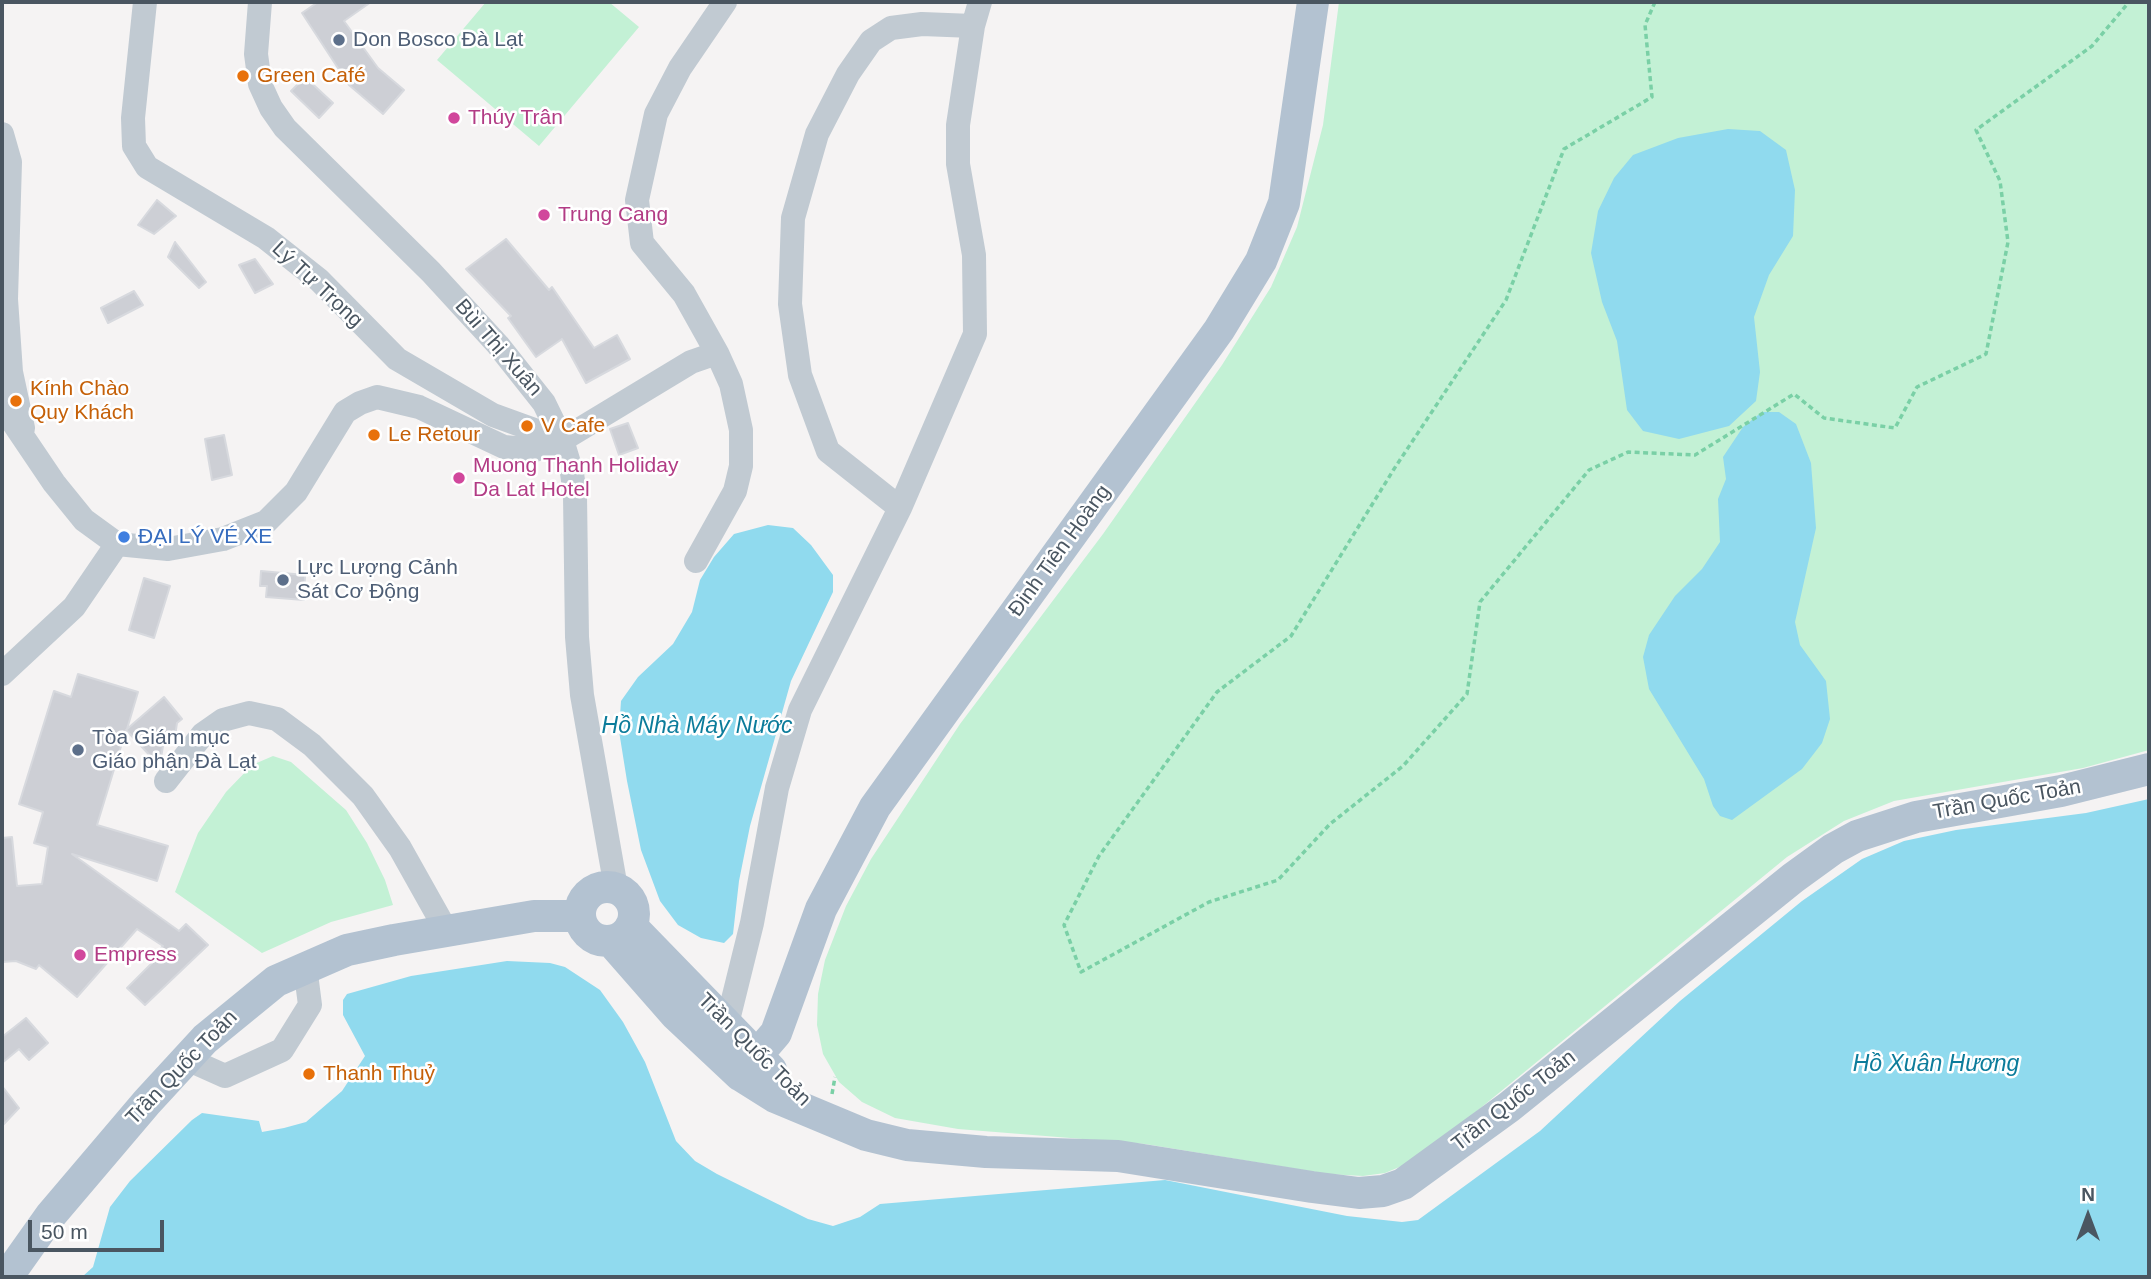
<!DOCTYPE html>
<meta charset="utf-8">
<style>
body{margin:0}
#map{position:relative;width:2151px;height:1279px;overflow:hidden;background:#f5f3f3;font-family:Arial,sans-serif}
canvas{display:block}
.frame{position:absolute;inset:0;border:4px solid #4a5661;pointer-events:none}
.north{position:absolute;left:2053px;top:1181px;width:70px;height:70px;-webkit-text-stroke:5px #fff;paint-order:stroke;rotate:0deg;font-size:19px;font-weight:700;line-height:28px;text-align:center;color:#4a5661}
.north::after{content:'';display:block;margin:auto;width:24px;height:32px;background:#4a5661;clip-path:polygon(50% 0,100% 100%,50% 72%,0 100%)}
.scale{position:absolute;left:28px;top:1220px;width:136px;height:32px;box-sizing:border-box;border:4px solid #4a5661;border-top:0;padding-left:9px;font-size:21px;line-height:24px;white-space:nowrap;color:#4a5661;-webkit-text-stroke:5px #fff;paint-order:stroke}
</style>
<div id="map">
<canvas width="2151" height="1279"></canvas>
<div class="frame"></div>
<div class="north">N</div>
<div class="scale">50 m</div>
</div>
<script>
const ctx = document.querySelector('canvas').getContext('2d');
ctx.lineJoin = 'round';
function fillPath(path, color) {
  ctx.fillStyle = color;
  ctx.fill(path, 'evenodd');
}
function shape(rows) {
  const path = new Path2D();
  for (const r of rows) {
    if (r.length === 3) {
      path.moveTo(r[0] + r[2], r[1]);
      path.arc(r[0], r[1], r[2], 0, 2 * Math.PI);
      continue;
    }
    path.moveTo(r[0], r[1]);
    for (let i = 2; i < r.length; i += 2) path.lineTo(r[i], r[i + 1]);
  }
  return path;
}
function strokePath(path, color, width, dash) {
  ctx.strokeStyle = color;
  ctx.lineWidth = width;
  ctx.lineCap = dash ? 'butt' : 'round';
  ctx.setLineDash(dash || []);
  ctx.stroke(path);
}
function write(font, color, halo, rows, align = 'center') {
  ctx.font = font + ' Arial,sans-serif';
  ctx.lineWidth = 5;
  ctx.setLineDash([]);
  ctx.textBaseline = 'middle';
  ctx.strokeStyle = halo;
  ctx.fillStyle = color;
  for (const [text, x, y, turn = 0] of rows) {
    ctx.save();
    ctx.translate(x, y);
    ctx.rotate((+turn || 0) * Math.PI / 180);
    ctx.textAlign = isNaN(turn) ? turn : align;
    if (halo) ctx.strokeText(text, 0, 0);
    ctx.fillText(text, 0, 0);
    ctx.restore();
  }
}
fillPath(shape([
 [486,2,609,2,639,27,539,146,437,60],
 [1339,2,2149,2,2149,750,2083,768,1894,801,1844,821,1787,857,1450,1133,1409,1163,1385,1173,1363,1176,1327,1174,1145,1144,958,1129,895,1118,862,1102,839,1082,823,1054,817,1025,818,994,825,960,846,906,871,859,960,724,1103,534,1222,365,1271,287,1297,227,1323,125],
 [273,756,291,762,346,810,367,843,385,880,393,905,331,922,262,953,175,892,198,833,226,792,252,765]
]), '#c3f1d5');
fillPath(shape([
 [1728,129,1760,131,1786,150,1795,190,1793,236,1769,275,1754,317,1760,372,1756,401,1729,426,1679,439,1643,431,1627,410,1617,341,1602,302,1591,253,1598,211,1614,178,1633,155,1678,138],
 [1762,412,1779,412,1796,424,1811,463,1816,528,1795,622,1800,645,1826,681,1830,719,1822,743,1802,769,1732,820,1720,816,1713,806,1704,779,1649,689,1643,657,1649,635,1675,596,1702,569,1720,542,1718,499,1726,479,1723,457,1743,427],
 [768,525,793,528,811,545,833,575,833,592,791,681,750,826,739,881,733,934,724,943,701,938,678,925,660,901,641,850,627,781,619,731,621,701,638,677,673,644,692,612,700,580,714,557,734,534],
 [2149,799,2149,1277,82,1277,93,1267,110,1207,130,1181,192,1120,202,1113,259,1121,262,1132,284,1128,306,1122,342,1091,365,1056,343,1015,343,1000,347,994,411,976,507,961,550,963,565,967,600,990,623,1022,645,1062,676,1141,695,1161,717,1174,808,1219,833,1226,860,1217,880,1204,1165,1180,1347,1216,1402,1222,1418,1220,1540,1131,1680,1001,1802,901,1862,859,1904,841,1956,830,2086,813]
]), '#90daee');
const building = shape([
 [318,2,371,2,344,21,378,68,404,90,383,114,349,85,302,13,318,2],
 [305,77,333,103,319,118,291,91,305,77],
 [157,200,176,216,154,234,138,225,157,200],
 [506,239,549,290,552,287,594,348,617,335,630,359,586,383,562,339,536,357,508,318,511,316,466,269,506,239],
 [175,242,206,282,199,288,168,257,175,242],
 [255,259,273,284,255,293,239,265,255,259],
 [134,291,143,305,108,323,101,308,134,291],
 [628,423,638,448,619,455,610,429,628,423],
 [224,435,232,475,212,480,205,439,224,435],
 [261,571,305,575,304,600,266,597,267,586,260,586,261,571],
 [144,578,170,586,154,638,129,630,144,578],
 [78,674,138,692,127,729,164,697,182,719,177,723,175,736,163,746,161,758,155,761,126,730,97,825,168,846,157,881,72,854,179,931,186,924,208,945,145,1005,127,988,152,963,149,960,163,946,137,929,77,997,39,965,36,969,16,961,2,962,2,838,12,837,17,886,42,884,48,847,34,843,43,812,19,804,54,691,71,697,78,674],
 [26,1018,48,1043,29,1060,19,1049,2,1063,2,1037,26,1018],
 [2,1086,19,1108,2,1126,2,1086]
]);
fillPath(building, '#cdcfd5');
strokePath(building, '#d7d9de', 2);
strokePath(shape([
 [1655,2,1645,25,1652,97,1564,149,1506,300,1394,469,1291,636,1217,692,1099,856,1064,925,1081,972,1209,902,1278,880,1330,824,1403,766,1467,694,1480,602,1589,470,1628,452,1695,455,1794,394,1824,418,1895,428,1917,387,1986,354,2008,242,2000,181,1976,130,2092,46,2129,2],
 [832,1094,835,1077]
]), '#7ad0a6', 3.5, [5, 3.5]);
strokePath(shape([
 [145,2,133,118,134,146,147,167,266,238,319,280,397,359,493,415,562,440],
 [260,2,256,54,260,84,271,108,285,128,431,272,498,345,544,403,562,440,572,473,575,496,577,637,582,695,616,888],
 [2,134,10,162,6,299,11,372,23,428],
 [2,406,54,483,84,520,117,544,168,549,223,539,266,522,296,492,345,412,360,403,377,397,419,407,504,447,535,450,562,440,691,362,717,353],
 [900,508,828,451,800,375,790,304,793,218,817,134,848,74,871,41,891,28,922,24,973,26],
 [696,561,735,491,741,466,741,430,731,384,717,353,684,294,642,243,637,200,656,114,680,68,725,2],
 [2,674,74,607,117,544],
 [166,781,203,734,223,720,249,713,277,719,312,745,363,796,400,848,446,930],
 [727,1024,752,923,777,788,800,710,900,508,975,334,974,255,958,164,958,125,973,26,980,2],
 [187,1059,225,1076,282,1050,310,1005,305,966]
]), '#c1cad2', 24);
strokePath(shape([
 [607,914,27],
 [631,926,771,1070],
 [611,941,675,1014,740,1075,775,1097,866,1135,907,1145,986,1152,1118,1156,1312,1187,1359,1193,1383,1191,1403,1184,1509,1107,1793,878,1833,849,1857,836,1916,817,2061,791,2149,769],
 [740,1075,776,1033,821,909,875,807,1219,330,1261,261,1284,203,1313,2],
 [7,1277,51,1215,147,1102,205,1039,276,981,347,950,394,940,534,916,580,916]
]), '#b3c2d1', 32);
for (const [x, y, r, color] of [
 [339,40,7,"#5c6f8a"],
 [243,76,7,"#e8710a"],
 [454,118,7,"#d1479c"],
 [544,215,7,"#d1479c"],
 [16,401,7,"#e8710a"],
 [527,426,7,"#e8710a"],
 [374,435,7,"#e8710a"],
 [459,478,7,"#d1479c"],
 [124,537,7,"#3f7fe0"],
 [283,580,7,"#5c6f8a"],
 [78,750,7,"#5c6f8a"],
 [80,955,7,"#d1479c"],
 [309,1074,7,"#e8710a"]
]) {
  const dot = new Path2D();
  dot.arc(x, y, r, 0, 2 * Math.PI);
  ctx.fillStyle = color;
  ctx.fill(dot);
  strokePath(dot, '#fff', 2.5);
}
write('21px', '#4e5e75', '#fff', [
 ["Don Bosco Đà Lạt",353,40],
 ["Lực Lượng Cảnh",297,568],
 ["Sát Cơ Động",297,592],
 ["Tòa Giám mục",92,738],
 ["Giáo phận Đà Lạt",92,762]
], 'left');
write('21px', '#c56008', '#fff', [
 ["Green Café",257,76],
 ["Kính Chào",30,389],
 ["Quy Khách",30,413],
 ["V Cafe",541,426],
 ["Le Retour",388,435],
 ["Thanh Thuỷ",323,1074]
], 'left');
write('21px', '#b23c85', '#fff', [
 ["Thúy Trân",468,118],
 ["Trung Cang",558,215],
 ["Muong Thanh Holiday",473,466],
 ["Da Lat Hotel",473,490],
 ["Empress",94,955]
], 'left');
write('21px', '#4a5661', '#fff', [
 ["Lý Tự Trọng",317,285,43],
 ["Bùi Thị Xuân",498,348,49],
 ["Đinh Tiên Hoàng",1060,551,-54],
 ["Trần Quốc Toản",2007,800,-10],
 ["Trần Quốc Toản",754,1050,45],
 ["Trần Quốc Toản",182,1068,-46],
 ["Trần Quốc Toản",1514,1101,-38]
]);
write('21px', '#366cbe', '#fff', [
 ["ĐẠI LÝ VÉ XE",138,537]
], 'left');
write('italic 23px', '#0c7c9b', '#fff', [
 ["Hồ Nhà Máy Nước",697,727],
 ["Hồ Xuân Hương",1936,1065]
]);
</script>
